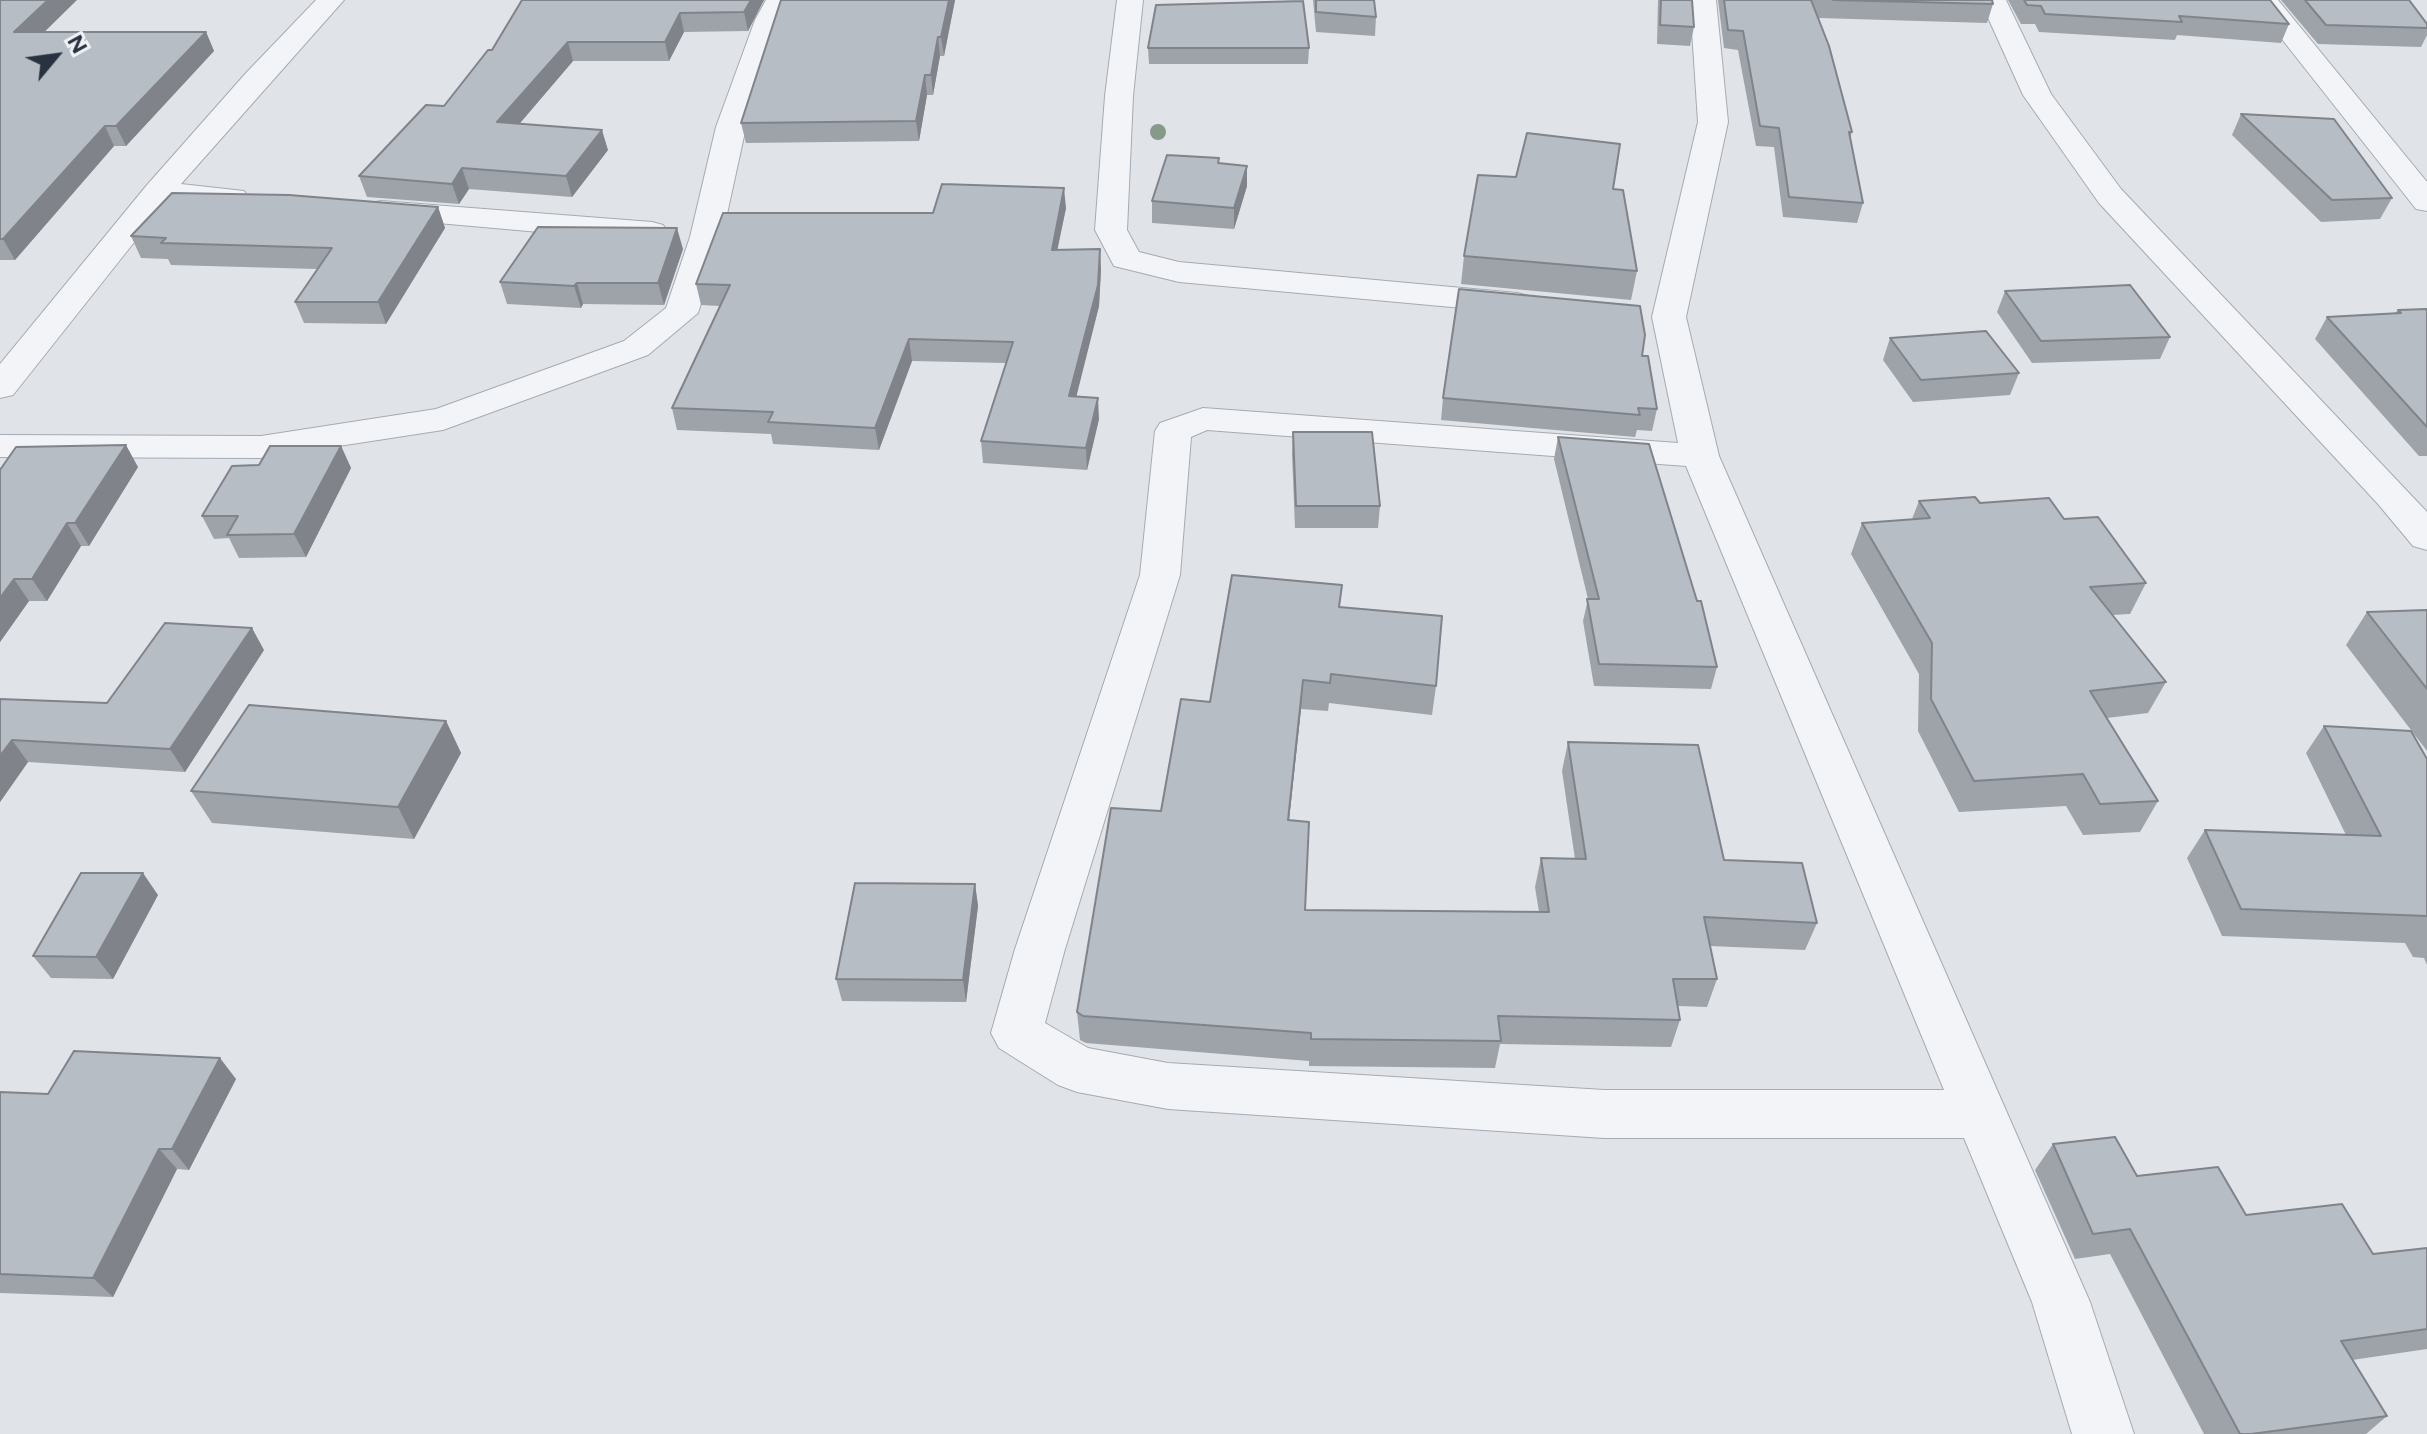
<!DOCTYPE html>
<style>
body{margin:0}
#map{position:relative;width:2427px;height:1434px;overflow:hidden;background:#e0e4e9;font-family:Figtree,sans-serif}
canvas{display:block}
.north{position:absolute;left:16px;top:16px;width:80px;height:80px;-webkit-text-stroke:6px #eff3f6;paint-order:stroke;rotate:61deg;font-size:22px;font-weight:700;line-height:32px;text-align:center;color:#293240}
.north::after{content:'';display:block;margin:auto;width:28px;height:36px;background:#293240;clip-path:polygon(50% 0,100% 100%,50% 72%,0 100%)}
</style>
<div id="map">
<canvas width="2427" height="1434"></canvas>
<div class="north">N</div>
</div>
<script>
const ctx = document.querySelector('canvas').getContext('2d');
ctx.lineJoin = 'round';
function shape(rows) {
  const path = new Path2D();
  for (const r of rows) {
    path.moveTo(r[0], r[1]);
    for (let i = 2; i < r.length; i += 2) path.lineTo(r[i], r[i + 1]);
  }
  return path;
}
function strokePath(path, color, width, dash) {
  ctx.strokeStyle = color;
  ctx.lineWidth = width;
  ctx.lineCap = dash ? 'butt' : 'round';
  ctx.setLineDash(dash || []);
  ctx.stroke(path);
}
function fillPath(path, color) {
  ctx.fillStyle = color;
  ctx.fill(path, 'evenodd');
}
const minor = shape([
 [316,0,344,0,181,184,244,191,249,198,244,205,233,207,166,202,13,395,0,398,0,364,147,185,246,73,316,0],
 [766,0,792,0,781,20,746,127,722,237,698,313,648,355,443,430,261,458,0,457,0,435,261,436,436,409,624,341,666,308,690,237,716,127,755,20,766,0],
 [1117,0,1143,0,1133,96,1127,230,1139,252,1179,262,1517,293,1529,296,1534,303,1529,310,1517,313,1179,282,1114,266,1095,230,1105,96,1117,0],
 [1690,0,1716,0,1728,122,1686,317,1719,456,2090,1302,2134,1434,2072,1434,2032,1302,1964,1138,1604,1138,1168,1109,1077,1092,1058,1085,999,1048,991,1033,1015,949,1140,575,1155,431,1160,423,1203,408,1678,443,1652,317,1698,122,1690,0],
 [1207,430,1686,466,1944,1090,1604,1090,1168,1063,1088,1048,1045,1023,1065,949,1180,575,1191,437,1207,430],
 [1980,0,2006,0,2051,94,2121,189,2427,512,2427,550,2413,546,2378,504,2099,203,2023,95,1980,0],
 [2251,0,2278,0,2427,182,2427,211,2416,209,2251,0],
 [381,201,652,222,663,225,668,232,663,239,652,242,370,217,365,210,370,203,381,201]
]);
strokePath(minor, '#a5abb3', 2);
fillPath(minor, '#f3f4f7');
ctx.fillStyle = '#879987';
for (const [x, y] of [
 [1158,132]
]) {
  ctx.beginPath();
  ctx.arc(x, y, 8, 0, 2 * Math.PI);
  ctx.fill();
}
fillPath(shape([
 [0,0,44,32,206,32,214,51,126,146,114,146,15,260,0,260],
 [522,0,764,0,748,31,684,32,669,61,573,61,519,124,608,150,572,197,469,189,459,204,367,197,359,176,444,106,492,50],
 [781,0,955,0,944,56,940,56,933,95,927,95,919,141,746,143,741,123],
 [1313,0,1374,0,1376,17,1375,36,1316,32],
 [1658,0,1692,0,1694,27,1690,46,1657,44],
 [1718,0,1992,0,1993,4,1987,23,1819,18,1852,132,1850,138,1863,203,1857,223,1783,217,1774,147,1756,146,1738,50,1724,48],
 [2008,0,2270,0,2289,24,2281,43,2177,35,2175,40,2039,32,2035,24,2021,24],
 [2281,0,2409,0,2427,24,2427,35,2421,47,2318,44],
 [1148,48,1309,48,1308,64,1149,64],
 [2241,114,2392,198,2380,219,2321,222,2232,135],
 [1219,164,1247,186,1234,229,1152,223,1152,201],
 [1613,189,1637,271,1631,300,1461,284,1464,256],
 [438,207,445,228,386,324,304,323,295,302,317,269,171,265,168,259,141,258,131,236],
 [1066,208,1057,250,1101,269,1099,306,1076,396,1099,419,1087,470,983,463,981,441,1006,363,912,361,879,450,773,444,771,434,677,430,672,408,720,306,701,305,696,284,933,213],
 [683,249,664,305,583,304,581,308,507,304,500,282],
 [2005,291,2170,337,2160,359,2032,363,1997,312],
 [2427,309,2427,456,2419,456,2315,339,2327,317,2395,313,2398,310],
 [1890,338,2019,373,2010,395,1913,402,1883,360],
 [1642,356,1657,409,1652,431,1637,430,1635,437,1441,420,1443,398],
 [1293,432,1380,506,1378,528,1295,528,1292,454],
 [1558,437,1717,667,1711,689,1594,686,1583,621,1588,599,1554,459],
 [341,446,351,468,306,557,239,558,229,538,214,539,202,516],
 [138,467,89,546,81,546,47,601,29,601,0,642,0,470],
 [1919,501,1980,503,2064,519,2146,583,2130,614,2112,615,2166,682,2148,713,2107,718,2158,801,2140,832,2083,835,2066,806,1959,812,1918,731,1919,674,1851,554,1862,523,1912,519],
 [1340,607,1436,686,1432,715,1329,703,1328,711,1301,709,1289,820,1305,910,1539,912,1535,887,1541,858,1575,859,1562,771,1568,742,1724,860,1817,923,1805,950,1710,946,1717,979,1707,1007,1678,1006,1680,1020,1671,1047,1500,1044,1495,1068,1309,1066,1309,1061,1086,1043,1080,1040,1077,1012,1210,702],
 [2427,610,2427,751,2346,645,2367,612],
 [264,650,185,772,28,762,0,802,0,699,107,703],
 [446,721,461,753,414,839,212,823,191,791],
 [2324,726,2427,759,2427,965,2424,958,2413,957,2405,943,2222,936,2187,858,2205,830,2346,835,2306,753],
 [975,884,978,906,966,1002,842,1001,836,979],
 [158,895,113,979,51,978,33,956],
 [236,1079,189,1170,177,1169,113,1297,0,1293,0,1092,48,1094],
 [2053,1144,2246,1215,2373,1254,2427,1248,2427,1349,2352,1360,2387,1416,2366,1434,2204,1434,2110,1254,2075,1259,2035,1170]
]), '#9da3a9');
fillPath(shape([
 [48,0,77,0,24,52,14,32],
 [751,0,764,0,748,31,744,12],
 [949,0,955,0,944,56,941,37],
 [680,13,684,32,669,61,665,42],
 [206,32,214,51,126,146,116,126],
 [938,37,940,56,933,95,931,75],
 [568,42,573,61,504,142,497,122],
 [925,75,927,95,919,141,916,121],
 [105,126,114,146,15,260,3,239],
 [602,130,608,150,572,197,566,176],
 [1247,166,1247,186,1234,229,1234,208],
 [462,168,469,189,459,204,452,184],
 [1064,188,1066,208,1053,271,1052,250],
 [438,207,445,228,386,324,378,302],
 [677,228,683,249,664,305,658,283],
 [1100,249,1101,269,1099,306,1071,418,1069,396],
 [577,283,583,304,581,308,574,286],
 [909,339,912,361,879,450,875,428],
 [1098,398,1099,419,1087,470,1086,448],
 [126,445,138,467,89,546,75,523],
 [341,446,351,468,306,557,294,534],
 [67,523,81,546,47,601,32,579],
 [14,579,29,601,0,642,0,598],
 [252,628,264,650,185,772,170,749],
 [1303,680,1301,709,1286,848,1288,820],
 [446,721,461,753,414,839,398,807],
 [12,740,28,762,0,802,0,756],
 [143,873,158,895,113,979,96,957],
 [975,884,978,906,966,1002,963,980],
 [220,1058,236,1079,189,1170,172,1149],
 [159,1149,177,1169,113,1297,93,1278]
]), '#80848a');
const building = shape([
 [0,0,48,0,14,32,206,32,116,126,105,126,3,239,0,239,0,0],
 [522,0,751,0,744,12,680,13,665,42,568,42,497,122,602,130,566,176,462,168,452,184,359,176,426,105,444,106,488,50,492,50,522,0],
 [781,0,949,0,941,37,938,37,931,75,925,75,916,121,741,123,781,0],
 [1316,0,1374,0,1376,17,1316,12,1316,0],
 [1661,0,1692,0,1694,27,1660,25,1661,0],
 [1724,0,1811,0,1829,46,1852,132,1849,132,1863,203,1789,197,1779,128,1760,126,1743,31,1728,30,1724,0],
 [1833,0,1992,0,1993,4,1833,0],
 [2024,0,2270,0,2289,24,2179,16,2182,22,2045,14,2041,6,2027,5,2024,0],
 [2305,0,2409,0,2427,24,2427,28,2326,25,2305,0],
 [1303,1,1309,48,1148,48,1156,5,1303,1],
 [2241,114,2334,119,2392,198,2332,200,2241,114],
 [1527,133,1620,144,1613,189,1623,190,1637,271,1464,256,1478,175,1516,177,1527,133],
 [1167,155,1219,158,1218,163,1247,166,1234,208,1152,201,1167,155],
 [942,184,1064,188,1052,250,1100,249,1098,285,1069,396,1098,398,1086,448,981,441,1013,342,909,339,875,428,768,422,773,412,672,408,730,285,696,284,723,213,933,213,942,184],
 [172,193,289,195,438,207,378,302,295,302,332,248,161,243,166,238,131,236,172,193],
 [538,227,677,228,658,283,577,283,574,286,500,282,538,227],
 [2130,285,2170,337,2041,341,2005,291,2130,285],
 [1459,289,1640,306,1645,335,1642,356,1648,356,1657,409,1638,408,1640,415,1443,398,1459,289],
 [2427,309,2427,427,2327,317,2401,313,2398,310,2427,309],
 [1986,331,2019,373,1921,380,1890,338,1986,331],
 [1293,432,1372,432,1380,506,1296,506,1293,432],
 [1558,437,1649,444,1697,601,1701,601,1717,667,1599,664,1587,599,1599,599,1558,437],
 [126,445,75,523,67,523,32,579,14,579,0,598,0,470,16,447,126,445],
 [270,446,341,446,294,534,227,535,238,516,202,516,232,466,259,465,270,446],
 [1975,497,1980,503,2049,498,2064,519,2098,517,2146,583,2090,587,2166,682,2090,691,2158,801,2100,804,2083,774,1974,781,1931,699,1932,643,1862,523,1930,518,1919,501,1975,497],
 [1232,575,1342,585,1339,607,1442,616,1436,686,1331,674,1330,683,1303,680,1288,820,1309,822,1305,910,1549,912,1541,858,1586,859,1568,742,1698,745,1724,860,1802,863,1817,923,1704,917,1717,979,1673,979,1680,1020,1498,1016,1501,1041,1311,1039,1311,1033,1083,1016,1077,1012,1111,808,1161,811,1181,699,1210,702,1232,575],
 [2427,610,2427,689,2367,612,2427,610],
 [165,623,252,628,170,749,12,740,0,756,0,699,107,703,165,623],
 [249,705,446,721,398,807,191,791,249,705],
 [2324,726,2411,731,2427,759,2427,916,2241,909,2205,830,2381,836,2324,726],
 [81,873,143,873,96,957,33,956,81,873],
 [855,883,975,884,963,980,836,979,855,883],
 [74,1051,220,1058,172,1149,159,1149,93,1278,0,1274,0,1092,48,1094,74,1051],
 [2115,1137,2137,1176,2218,1167,2246,1215,2342,1204,2373,1254,2427,1248,2427,1329,2341,1341,2387,1416,2251,1434,2240,1434,2130,1229,2093,1234,2053,1144,2115,1137]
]);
fillPath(building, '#b7bdc5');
strokePath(building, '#80848a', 2);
</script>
